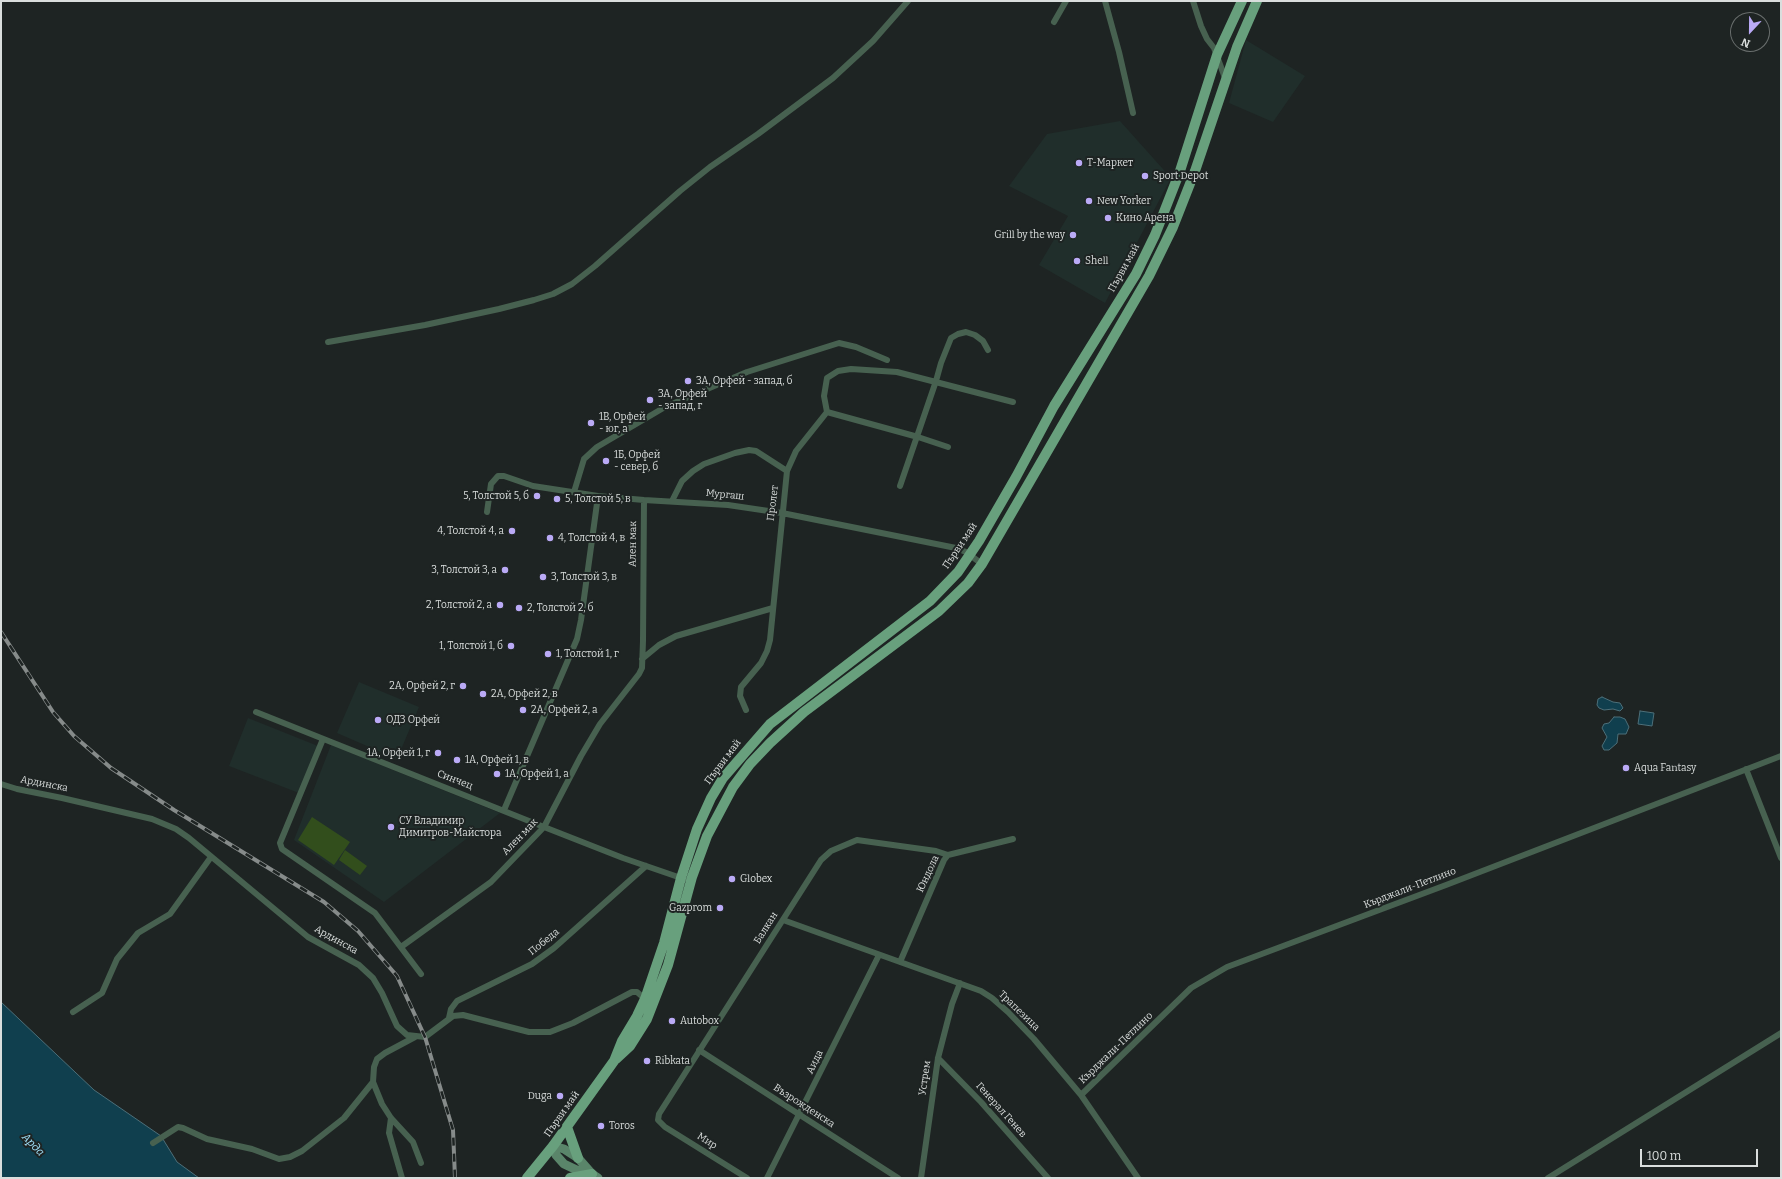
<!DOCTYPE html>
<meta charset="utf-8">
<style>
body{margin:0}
#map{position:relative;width:1782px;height:1179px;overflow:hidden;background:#1e2423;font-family:Bitter,serif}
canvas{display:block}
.frame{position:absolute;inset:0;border:2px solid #dadedd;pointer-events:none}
.north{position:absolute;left:1730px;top:12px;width:40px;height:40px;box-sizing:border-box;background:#1e2423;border:1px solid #696e6d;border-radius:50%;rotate:202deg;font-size:11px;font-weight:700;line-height:16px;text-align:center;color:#dadedd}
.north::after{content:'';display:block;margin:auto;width:14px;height:18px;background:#baaaf6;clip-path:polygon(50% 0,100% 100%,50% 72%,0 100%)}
.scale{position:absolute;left:1640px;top:1149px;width:118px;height:18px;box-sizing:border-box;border:2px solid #dadedd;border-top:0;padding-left:5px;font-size:12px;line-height:14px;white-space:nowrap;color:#dadedd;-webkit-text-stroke:3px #1e2423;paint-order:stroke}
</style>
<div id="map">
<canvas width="1782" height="1179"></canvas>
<div class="frame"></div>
<div class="north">N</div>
<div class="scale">100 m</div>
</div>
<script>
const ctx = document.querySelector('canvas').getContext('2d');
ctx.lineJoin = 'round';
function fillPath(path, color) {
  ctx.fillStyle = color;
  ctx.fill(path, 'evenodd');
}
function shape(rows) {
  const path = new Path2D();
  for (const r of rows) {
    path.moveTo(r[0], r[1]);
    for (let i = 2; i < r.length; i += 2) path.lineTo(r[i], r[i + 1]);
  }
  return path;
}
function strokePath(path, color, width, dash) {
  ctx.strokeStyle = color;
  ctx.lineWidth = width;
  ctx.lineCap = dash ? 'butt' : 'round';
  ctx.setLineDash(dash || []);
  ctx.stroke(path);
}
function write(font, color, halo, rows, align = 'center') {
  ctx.font = font + ' Bitter,serif';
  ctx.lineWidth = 4;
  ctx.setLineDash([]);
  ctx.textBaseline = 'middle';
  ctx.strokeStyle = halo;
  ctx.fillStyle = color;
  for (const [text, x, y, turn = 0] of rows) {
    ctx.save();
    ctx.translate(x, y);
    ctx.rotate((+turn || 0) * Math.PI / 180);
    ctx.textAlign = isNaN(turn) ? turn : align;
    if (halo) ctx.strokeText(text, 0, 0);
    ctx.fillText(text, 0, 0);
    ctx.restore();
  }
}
fillPath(shape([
 [1246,40,1305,76,1273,122,1229,103],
 [1120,121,1171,178,1105,303,1039,265,1068,216,1009,186,1047,134],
 [359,682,419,707,397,759,337,733],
 [248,718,318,746,299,793,229,766],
 [331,745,500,813,384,902,294,840]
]), '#202e2b');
fillPath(shape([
 [312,817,350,842,334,865,298,840],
 [345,850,367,866,360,875,339,860]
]), '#324e1c');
const water = shape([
 [1602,697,1613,702,1620,703,1623,708,1620,711,1613,709,1604,710,1599,708,1597,705,1598,699,1602,697],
 [1640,711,1654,713,1652,726,1638,724,1640,711],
 [1614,717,1620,717,1625,719,1629,727,1626,734,1618,734,1617,743,1609,750,1604,750,1602,746,1607,737,1602,728,1604,724,1609,723,1614,717],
 [1,1002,94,1090,161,1136,177,1162,199,1178,1,1178,1,1002]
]);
fillPath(water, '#103f4e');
strokePath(water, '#4d6f79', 1);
strokePath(shape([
 [1105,1,1119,52,1133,113],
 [1193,1,1201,26,1207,39,1214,48,1225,78],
 [1054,22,1066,1],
 [328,342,425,325,499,309,534,300,553,294,572,284,595,266,680,191,710,167,758,134,833,78,873,41,908,1],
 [827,412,824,396,827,378,838,371,851,369,897,372,1013,402],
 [827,412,918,437,948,447],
 [900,486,936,381,941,363,951,338,958,334,966,332,975,335,983,341,988,350],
 [574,492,584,459,597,447,665,407,747,372,839,343,856,347,887,360],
 [672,501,682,481,693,471,704,464,735,453,749,450,756,451,787,471],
 [487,512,491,484,498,476,504,476,533,486,598,496,644,500,728,505,782,513,956,548,966,552,982,564],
 [642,659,659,645,676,636,773,608],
 [746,710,740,696,741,687,761,663,767,651,770,640,787,471,796,451,827,412],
 [256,712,544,827,623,858,684,879],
 [323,739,280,843,282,849,375,913,421,974],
 [1746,769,1781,858],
 [1,784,17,789,62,798,152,819,176,829,189,838,308,937,359,965,373,978,382,993,397,1026,407,1035,425,1037,453,1016,463,1015,529,1032,550,1032,573,1023,632,992,637,992,645,999],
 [504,810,577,639,581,620,598,496],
 [783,920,981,991,992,998,1008,1012,1034,1039,1081,1095,1138,1178],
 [401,947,491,882,544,827,581,756,600,724,639,674,642,668,643,641,644,500],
 [900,962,944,860,948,855,1013,839],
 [73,1012,102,993,117,959,138,933,170,914,211,857],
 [449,1018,451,1009,457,1001,532,964,554,948,646,866],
 [415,1037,385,1053,377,1059,374,1067,373,1082,382,1104,391,1118,413,1142,421,1163],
 [699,1050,898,1178],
 [938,1058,981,1102,1048,1178],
 [1081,1095,1191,988,1227,967,1446,885,1781,756],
 [391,1118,389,1133,402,1178],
 [153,1143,178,1127,183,1128,207,1139,252,1149,279,1159,290,1157,302,1151,344,1118,373,1082],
 [747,1178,665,1127,658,1120,659,1114,821,860,831,851,857,840,936,851,948,855],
 [767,1178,879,955],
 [921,1178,938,1058,952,1004,960,983],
 [1548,1178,1781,1033]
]), '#476150', 6);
strokePath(shape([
 [553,1146,556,1155,564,1164,581,1172,592,1174,598,1178],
 [553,1146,564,1149,578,1158,592,1174]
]), '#5a856a', 9);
strokePath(shape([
 [616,1059,630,1046,647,1019,668,965,692,877,707,836,733,787,750,764,770,743,804,712,939,611,968,583,982,564,1149,276,1173,227,1195,171,1237,47,1257,1],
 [567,1127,578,1158],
 [527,1178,553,1146,614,1061,622,1041,637,1016,645,999,664,943,681,878,697,829,711,798,723,778,770,724,930,601,958,572,979,541,1016,477,1054,406,1136,274,1155,235,1180,171,1217,55,1242,1],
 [570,1178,592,1174]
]), '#68a07d', 10);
const rail = shape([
 [1,632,53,712,74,736,111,768,174,810,324,902,358,931,397,976,425,1037,453,1130,455,1178]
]);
strokePath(rail, '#868b8a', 4);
strokePath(rail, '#1e2423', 2.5, [8]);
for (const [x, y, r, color] of [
 [1079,163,4,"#baaaf6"],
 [1145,176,4,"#baaaf6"],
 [1089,201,4,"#baaaf6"],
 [1108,218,4,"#baaaf6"],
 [1073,235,4,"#baaaf6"],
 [1077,261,4,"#baaaf6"],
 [688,381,4,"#baaaf6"],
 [650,400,4,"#baaaf6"],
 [591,423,4,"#baaaf6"],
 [606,461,4,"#baaaf6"],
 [537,496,4,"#baaaf6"],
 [557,499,4,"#baaaf6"],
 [512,531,4,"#baaaf6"],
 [550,538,4,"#baaaf6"],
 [505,570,4,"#baaaf6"],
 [543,577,4,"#baaaf6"],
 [500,605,4,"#baaaf6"],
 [519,608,4,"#baaaf6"],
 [511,646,4,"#baaaf6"],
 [548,654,4,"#baaaf6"],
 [463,686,4,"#baaaf6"],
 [483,694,4,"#baaaf6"],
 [523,710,4,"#baaaf6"],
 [378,720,4,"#baaaf6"],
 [438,753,4,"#baaaf6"],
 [457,760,4,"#baaaf6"],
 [1626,768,4,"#baaaf6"],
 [497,774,4,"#baaaf6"],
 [391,827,4,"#baaaf6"],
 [732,879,4,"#baaaf6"],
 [720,908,4,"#baaaf6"],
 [672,1021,4,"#baaaf6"],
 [647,1061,4,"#baaaf6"],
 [560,1096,4,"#baaaf6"],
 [601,1126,4,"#baaaf6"]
]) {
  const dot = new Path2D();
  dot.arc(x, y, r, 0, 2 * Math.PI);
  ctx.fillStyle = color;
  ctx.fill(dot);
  strokePath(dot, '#1e2423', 1.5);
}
write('10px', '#dadedd', '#1e2423', [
 ["Т-Маркет",1087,163],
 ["Sport Depot",1153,176],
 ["New Yorker",1097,201],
 ["Кино Арена",1116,218],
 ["Grill by the way",1065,235,"right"],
 ["Shell",1085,261],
 ["3А, Орфей - запад, б",696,381],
 ["3А, Орфей",658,394],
 ["- запад, г",658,406],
 ["1В, Орфей",599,417],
 ["- юг, а",599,429],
 ["1Б, Орфей",614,455],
 ["- север, б",614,467],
 ["5, Толстой 5, б",529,496,"right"],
 ["5, Толстой 5, в",565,499],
 ["4, Толстой 4, а",504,531,"right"],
 ["4, Толстой 4, в",558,538],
 ["3, Толстой 3, а",497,570,"right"],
 ["3, Толстой 3, в",551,577],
 ["2, Толстой 2, а",492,605,"right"],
 ["2, Толстой 2, б",527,608],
 ["1, Толстой 1, б",503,646,"right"],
 ["1, Толстой 1, г",556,654],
 ["2А, Орфей 2, г",455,686,"right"],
 ["2А, Орфей 2, в",491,694],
 ["2А, Орфей 2, а",531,710],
 ["ОДЗ Орфей",386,720],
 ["1А, Орфей 1, г",430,753,"right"],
 ["1А, Орфей 1, в",465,760],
 ["Aqua Fantasy",1634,768],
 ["1А, Орфей 1, а",505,774],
 ["СУ Владимир",399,821],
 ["Димитров-Майстора",399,833],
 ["Globex",740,879],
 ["Gazprom",712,908,"right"],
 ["Autobox",680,1021],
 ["Ribkata",655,1061],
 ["Duga",552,1096,"right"],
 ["Toros",609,1126]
], 'left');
write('10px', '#dadedd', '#1e2423', [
 ["Първи май",1124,268,-61],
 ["Мургаш",725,495,6],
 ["Пролет",773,503,-83],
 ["Ален мак",633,544,-89],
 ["Първи май",960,546,-56],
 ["Първи май",723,762,-53],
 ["Синчец",455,780,21],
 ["Ардинска",44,784,11],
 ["Ален мак",520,837,-46],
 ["Юндола",928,874,-65],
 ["Кърджали-Петлино",1410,888,-21],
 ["Балкан",766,928,-58],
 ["Ардинска",336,940,29],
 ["Победа",544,942,-39],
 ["Трапезица",1019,1011,44],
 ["Кърджали-Петлино",1116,1048,-44],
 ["Аида",815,1062,-64],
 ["Устрем",925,1078,-82],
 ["Възрожденска",804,1106,33],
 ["Генерал Генев",1001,1110,48],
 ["Първи май",562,1114,-55],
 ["Мир",707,1141,32]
]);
write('italic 11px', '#a2e2fb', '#1e2423', [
 ["Арда",33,1145,46]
]);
</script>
